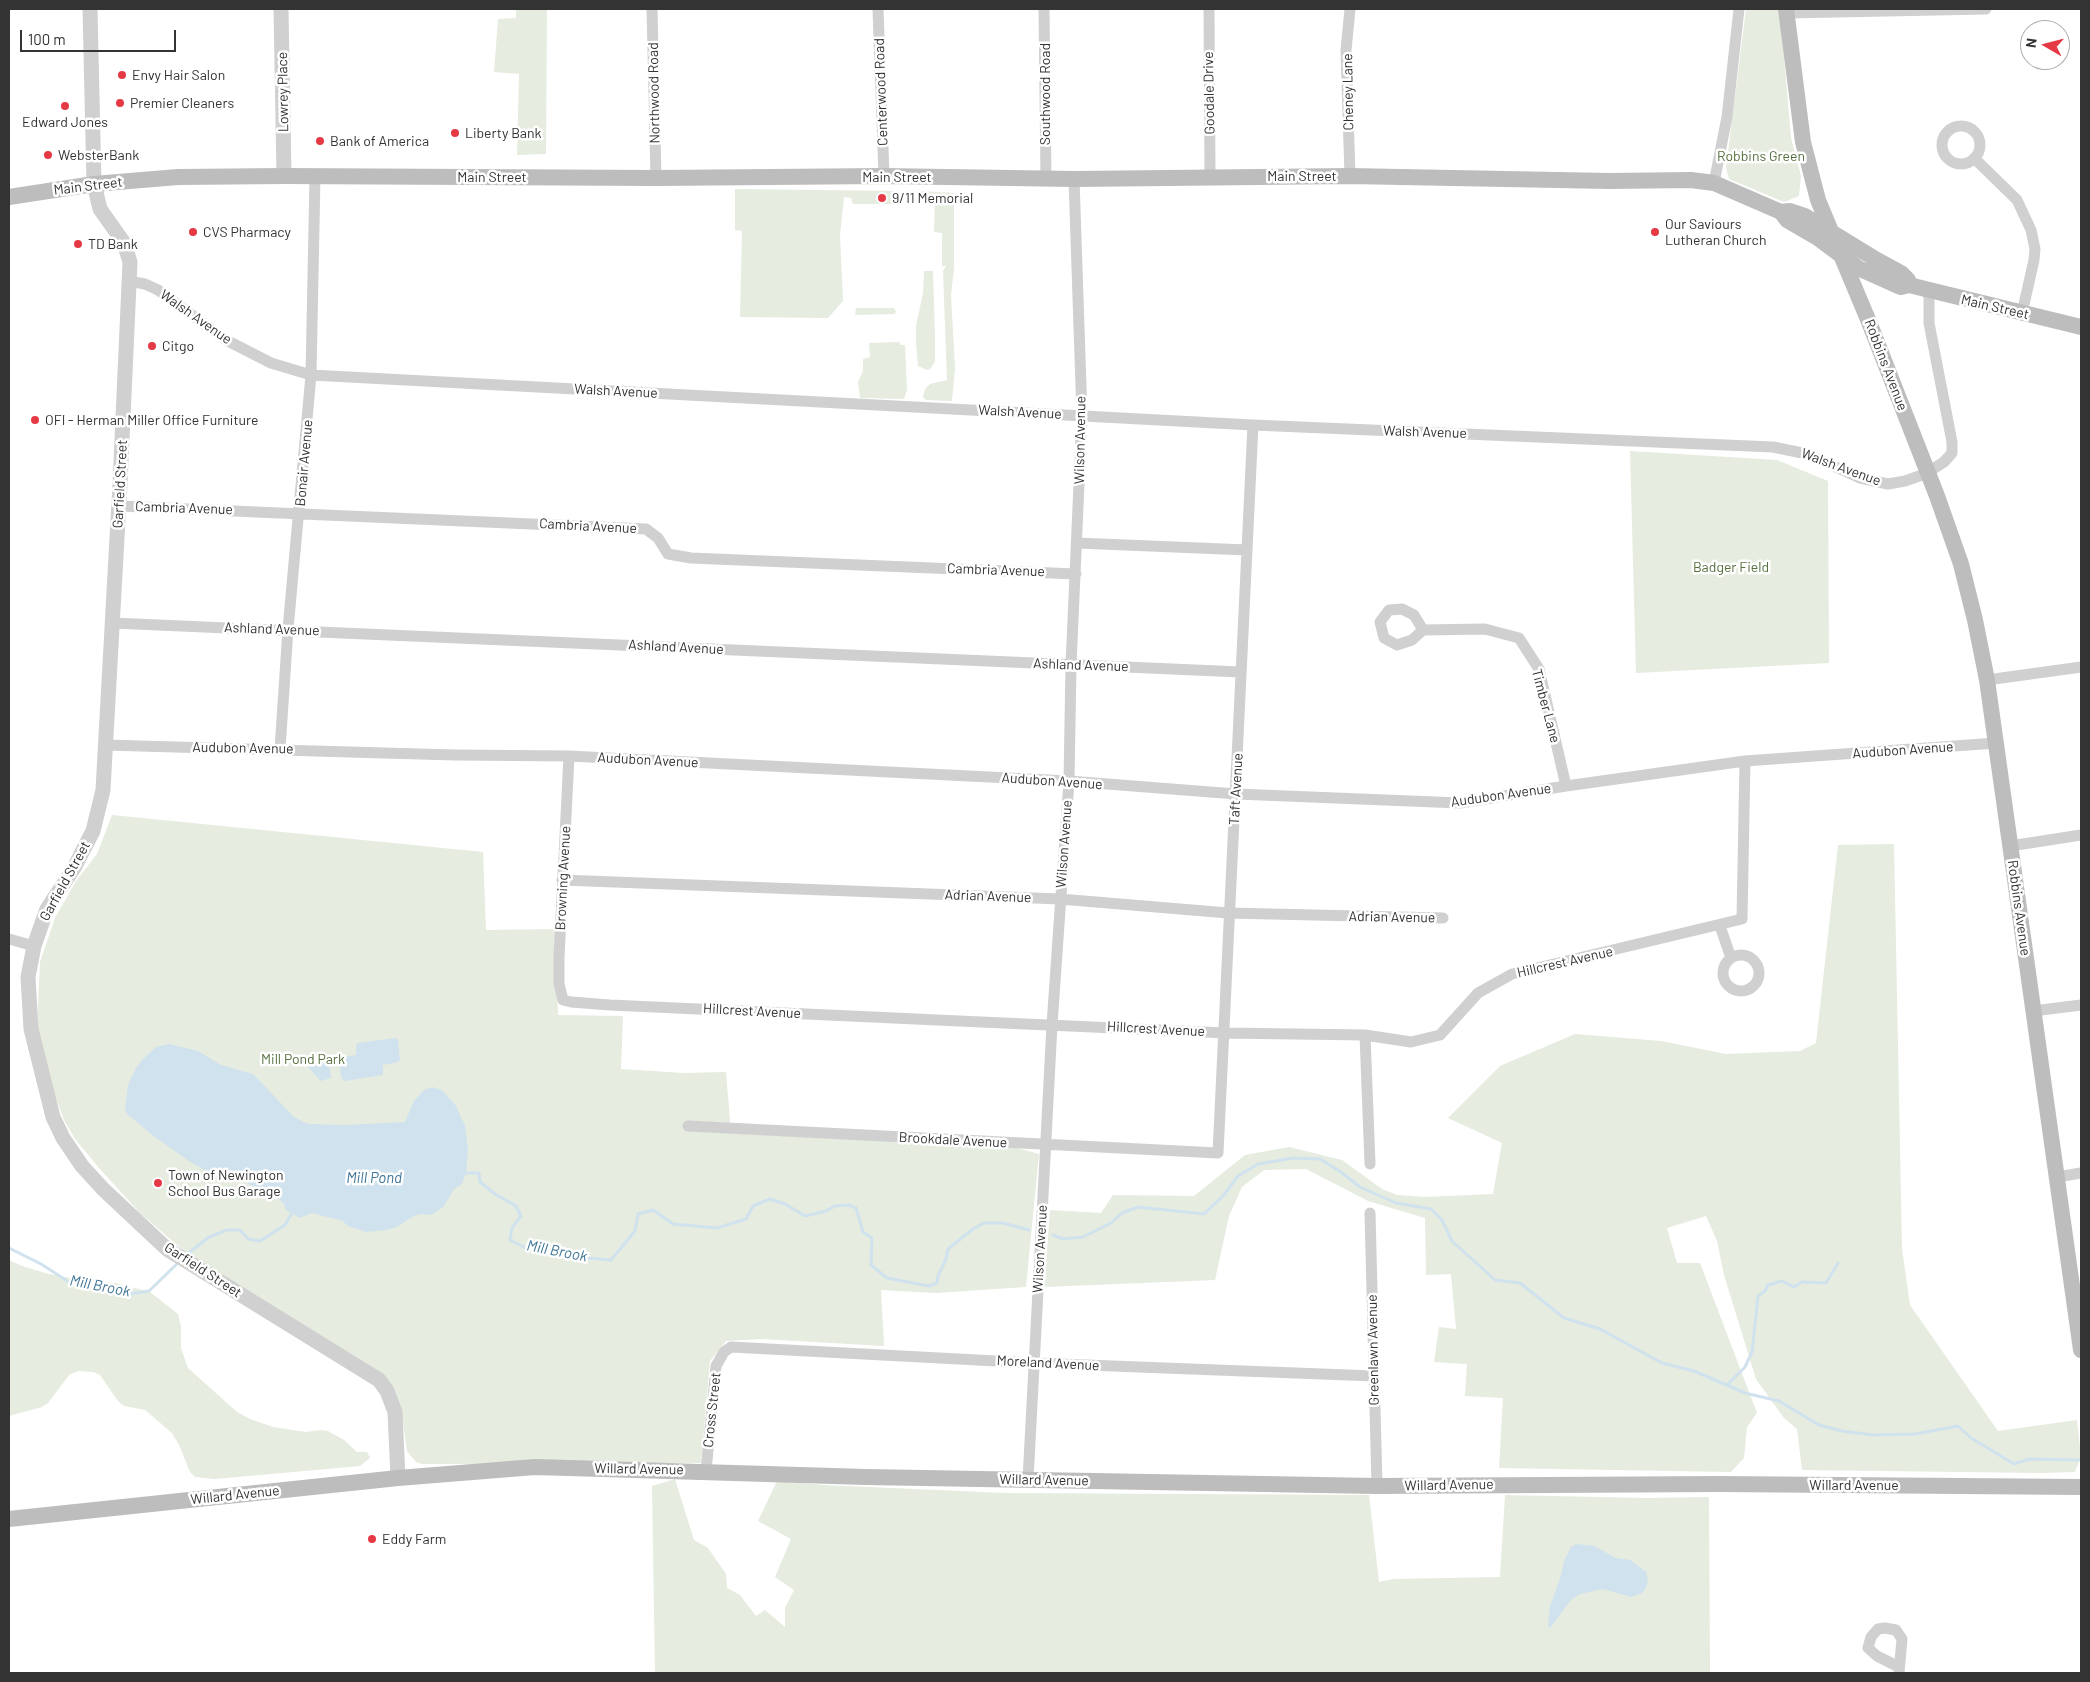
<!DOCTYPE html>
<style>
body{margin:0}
#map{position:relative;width:2090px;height:1682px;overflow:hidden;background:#fff;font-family:Barlow,sans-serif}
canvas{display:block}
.frame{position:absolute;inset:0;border:10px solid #333;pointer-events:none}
.north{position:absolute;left:2020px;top:20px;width:50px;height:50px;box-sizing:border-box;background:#fff;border:1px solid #adadad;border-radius:50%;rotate:278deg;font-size:14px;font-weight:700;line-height:20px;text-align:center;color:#333}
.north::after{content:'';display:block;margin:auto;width:18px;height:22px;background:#e63946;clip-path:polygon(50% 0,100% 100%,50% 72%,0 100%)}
.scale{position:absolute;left:20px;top:30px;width:156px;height:22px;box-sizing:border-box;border:2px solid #333;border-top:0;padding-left:6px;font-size:15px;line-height:18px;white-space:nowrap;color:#333;-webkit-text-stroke:4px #fff;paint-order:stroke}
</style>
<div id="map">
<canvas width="2090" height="1682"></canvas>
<div class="frame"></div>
<div class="north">N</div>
<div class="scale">100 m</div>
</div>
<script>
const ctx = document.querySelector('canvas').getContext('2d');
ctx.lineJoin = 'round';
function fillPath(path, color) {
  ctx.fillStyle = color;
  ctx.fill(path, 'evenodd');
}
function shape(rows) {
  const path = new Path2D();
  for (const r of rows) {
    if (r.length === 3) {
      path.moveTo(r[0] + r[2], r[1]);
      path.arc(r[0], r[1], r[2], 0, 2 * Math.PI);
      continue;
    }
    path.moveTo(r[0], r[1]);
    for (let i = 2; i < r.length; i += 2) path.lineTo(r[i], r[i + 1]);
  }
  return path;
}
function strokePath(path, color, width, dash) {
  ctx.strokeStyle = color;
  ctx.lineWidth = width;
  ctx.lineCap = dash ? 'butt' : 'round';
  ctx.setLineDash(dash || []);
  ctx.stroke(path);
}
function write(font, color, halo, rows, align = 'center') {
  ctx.font = font + ' Barlow,sans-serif';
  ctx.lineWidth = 5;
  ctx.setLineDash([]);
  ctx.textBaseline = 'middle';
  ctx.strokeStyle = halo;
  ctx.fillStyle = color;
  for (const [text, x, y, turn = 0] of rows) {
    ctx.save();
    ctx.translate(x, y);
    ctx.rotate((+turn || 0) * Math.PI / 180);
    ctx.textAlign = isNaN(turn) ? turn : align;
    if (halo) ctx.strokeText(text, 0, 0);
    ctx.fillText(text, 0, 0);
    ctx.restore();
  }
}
fillPath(shape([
 [516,9,547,9,546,154,517,155,519,74,494,72,498,19,516,18],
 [1746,9,1780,9,1791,138,1801,176,1799,196,1784,202,1729,179,1726,168],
 [735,189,895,191,896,201,892,204,853,204,851,198,844,197,840,235,843,301,828,318,740,317,742,231,735,230],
 [921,191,954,193,954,268,951,295,955,368,952,401,926,400,923,397,925,389,930,384,947,380,943,271,946,266,942,266,942,233,934,232,935,197,921,196],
 [924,271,933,271,935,336,935,362,930,369,927,370,918,366,916,344,916,326,923,293],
 [856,308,894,308,896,312,894,314,855,315],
 [899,342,901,345,905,345,907,390,904,399,860,398,858,382,863,371,863,359,870,357,869,343],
 [1630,451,1777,460,1828,481,1829,663,1636,673],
 [112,815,483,852,486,930,555,929,558,1015,623,1016,621,1069,684,1073,726,1072,731,1132,1017,1148,1039,1154,1026,1287,935,1293,881,1290,884,1346,762,1339,726,1341,710,1361,701,1463,422,1464,416,1462,407,1451,401,1407,395,1391,184,1251,141,1214,99,1168,75,1139,64,1120,55,1096,37,1028,40,962,55,918,76,881,97,854],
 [1894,844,1902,1249,1910,1305,1998,1431,2077,1420,2081,1457,2075,1472,2042,1473,1802,1470,1797,1429,1784,1418,1756,1379,1724,1275,1717,1241,1706,1216,1667,1228,1677,1263,1700,1263,1757,1413,1747,1427,1744,1458,1731,1472,1499,1468,1503,1398,1465,1396,1467,1364,1434,1362,1439,1327,1456,1329,1451,1274,1426,1275,1425,1218,1368,1201,1306,1169,1264,1170,1242,1187,1229,1216,1215,1280,1044,1287,1050,1210,1101,1213,1113,1195,1194,1196,1245,1155,1289,1147,1342,1160,1382,1189,1397,1195,1425,1197,1493,1194,1502,1143,1448,1118,1500,1066,1575,1034,1661,1041,1726,1054,1800,1051,1816,1043,1838,845],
 [9,1260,22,1266,49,1274,70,1278,88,1276,102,1282,116,1283,150,1292,178,1314,181,1327,181,1348,188,1368,237,1412,250,1419,273,1427,306,1432,321,1430,328,1431,344,1440,357,1452,367,1452,370,1458,360,1466,215,1479,195,1477,190,1472,179,1445,172,1433,145,1410,124,1406,118,1401,100,1375,93,1372,79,1371,70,1374,48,1403,42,1407,9,1416],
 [675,1479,694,1540,708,1548,726,1574,727,1588,740,1595,756,1616,765,1610,785,1627,785,1608,794,1590,775,1577,791,1539,758,1521,777,1481,824,1485,1005,1493,1369,1495,1379,1582,1394,1579,1500,1577,1505,1495,1646,1498,1709,1497,1710,1673,655,1673,652,1486]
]), '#e6ecdf');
fillPath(shape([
 [396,1038,398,1040,400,1060,398,1062,383,1065,383,1075,345,1081,341,1078,339,1058,356,1055,356,1045,358,1043],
 [169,1044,198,1051,221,1065,253,1074,293,1116,303,1122,309,1124,345,1125,405,1122,414,1101,424,1090,432,1087,442,1090,456,1106,465,1126,468,1150,466,1173,462,1184,454,1189,444,1206,436,1212,430,1215,420,1214,412,1217,397,1227,386,1230,366,1232,348,1226,343,1221,312,1213,300,1218,286,1210,284,1204,279,1199,245,1182,203,1169,189,1161,155,1137,127,1114,125,1109,128,1085,136,1068,143,1059,156,1047],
 [329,1062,331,1078,321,1081,309,1068,309,1064],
 [1576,1544,1594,1546,1616,1558,1630,1560,1646,1572,1648,1581,1646,1588,1642,1593,1631,1597,1603,1589,1580,1594,1571,1600,1550,1628,1548,1627,1550,1606,1560,1579,1564,1561,1571,1547]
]), '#cfe2ee');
strokePath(shape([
 [464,1173,479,1173,480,1182,495,1194,516,1206,521,1216,512,1228,510,1240,530,1250,587,1258,611,1260,635,1231,638,1214,653,1210,673,1224,717,1228,746,1219,753,1206,770,1199,785,1204,805,1216,826,1211,835,1206,849,1205,856,1208,863,1232,872,1238,871,1265,887,1278,929,1286,937,1283,938,1276,946,1259,948,1249,973,1229,984,1223,1003,1223,1029,1230],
 [1053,1235,1063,1239,1083,1237,1111,1223,1122,1213,1138,1207,1204,1214,1223,1196,1238,1176,1258,1164,1293,1158,1320,1159,1341,1172,1360,1187,1396,1203,1431,1209,1442,1220,1452,1241,1495,1280,1520,1283,1564,1318,1600,1329,1662,1363,1694,1371,1745,1393,1779,1401,1819,1425,1842,1431,1873,1435,1915,1434,1958,1426,1971,1438,2014,1464,2029,1459,2079,1460],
 [9,1248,41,1264,69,1282,90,1285,130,1294,149,1291,180,1261],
 [186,1255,209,1237,227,1230,240,1230,248,1239,260,1241,285,1225,293,1211],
 [1727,1385,1745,1367,1752,1352,1758,1296,1765,1291,1768,1285,1782,1281,1794,1287,1802,1282,1826,1283,1838,1263]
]), '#cfe2ee', 3);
strokePath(shape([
 [652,9,656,178],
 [878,9,884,176],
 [1044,9,1046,179],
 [1209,9,1210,176],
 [1350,9,1346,50,1350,176],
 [1787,13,1986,9],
 [1961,145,19],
 [1974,158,2017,200,2031,230,2035,249,2034,260,2022,313],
 [1714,183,1727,117,1739,9],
 [129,281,145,284,158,290,226,340,271,363,311,375,1253,425,1773,447,1807,454,1860,478,1888,484,1905,481,1925,474,1944,462,1952,453,1952,442,1929,323,1929,291],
 [119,506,646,529,658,538,668,554,691,558,1076,574],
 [1077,543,1247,550],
 [112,623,1241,672],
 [1423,630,1414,615,1402,609,1389,610,1380,622,1384,638,1397,645,1412,640,1423,630,1485,629,1519,638,1539,669,1566,786],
 [1987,680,2081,667],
 [105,745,455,755,569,756,1069,781,1236,794,1460,803,1566,786,1745,761,1996,743],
 [280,749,288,629,311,375,315,176],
 [569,756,559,957,559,984,563,1000,571,1002,610,1005,981,1022,1226,1033,1365,1035,1411,1042,1440,1035,1478,993,1512,974,1742,919,1745,761],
 [2010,846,2081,835],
 [562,880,1060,899,1228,913,1443,918],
 [1720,926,1731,958],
 [9,939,34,946],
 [1741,973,18],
 [2033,1011,2081,1005],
 [1365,1035,1370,1164],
 [688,1126,1218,1153,1253,425],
 [2057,1177,2081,1173],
 [1370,1213,1377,1486],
 [706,1471,716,1366,724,1352,731,1347,1034,1363,1374,1376],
 [1028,1480,1052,1025,1069,781,1071,665,1082,416,1074,179],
 [1899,1667,1877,1656,1868,1648,1871,1637,1878,1629,1885,1628,1896,1630,1902,1639,1899,1673]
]), '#d0d0d0', 11);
strokePath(shape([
 [90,9,94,184,100,209,124,243,130,262,120,484,103,790,93,831,74,868,47,909,34,946,28,977,31,1029,53,1117,63,1138,82,1166,103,1189,167,1249,379,1380,387,1391,395,1412,398,1478],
 [281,9,284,176]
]), '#d0d0d0', 15);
strokePath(shape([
 [1786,9,1803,142,1818,200,1869,322,1937,496,1961,564,1975,620,1987,680,2081,1350],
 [9,197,94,184,178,177,284,176,656,178,884,176,1074,179,1350,176,1609,181,1691,180,1714,183,1781,212],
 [1781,212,1790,211,1805,216,1877,260,1901,273,1908,280,1909,285],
 [1781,212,1787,220,1818,238,1858,268,1896,285,1901,287,1909,285],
 [1909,285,2081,327],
 [9,1519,398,1478,535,1467,866,1477,1377,1486,1719,1484,2081,1487]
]), '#bdbdbd', 16);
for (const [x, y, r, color] of [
 [122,75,5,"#e63946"],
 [120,103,5,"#e63946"],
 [65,106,5,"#e63946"],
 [455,133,5,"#e63946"],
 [320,141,5,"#e63946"],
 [48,155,5,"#e63946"],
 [882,198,5,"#e63946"],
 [193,232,5,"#e63946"],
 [1655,232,5,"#e63946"],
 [78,244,5,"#e63946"],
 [152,346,5,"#e63946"],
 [35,420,5,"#e63946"],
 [158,1183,5,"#e63946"],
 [372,1539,5,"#e63946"]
]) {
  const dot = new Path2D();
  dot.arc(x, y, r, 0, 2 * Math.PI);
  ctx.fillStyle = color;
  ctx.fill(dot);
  strokePath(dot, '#fff', 2);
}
write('14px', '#333', '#fff', [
 ["Envy Hair Salon",132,75],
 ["Premier Cleaners",130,103],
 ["Edward Jones",65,122,"center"],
 ["Liberty Bank",465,133],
 ["Bank of America",330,141],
 ["WebsterBank",58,155],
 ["9/11 Memorial",892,198],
 ["Our Saviours",1665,224],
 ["Lutheran Church",1665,240],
 ["CVS Pharmacy",203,232],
 ["TD Bank",88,244],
 ["Citgo",162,346],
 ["OFI - Herman Miller Office Furniture",45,420],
 ["Town of Newington",168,1175],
 ["School Bus Garage",168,1191],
 ["Eddy Farm",382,1539]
], 'left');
write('14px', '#333', '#fff', [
 ["Lowrey Place",283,92,-91],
 ["Centerwood Road",881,92,-92],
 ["Cheney Lane",1348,92,-91],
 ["Northwood Road",654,93,-91],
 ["Goodale Drive",1209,93,-91],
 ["Southwood Road",1045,94,-90],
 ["Main Street",1302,176],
 ["Main Street",492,177],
 ["Main Street",897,177],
 ["Main Street",88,186,-7],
 ["Main Street",1995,307,13],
 ["Walsh Avenue",196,317,35],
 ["Robbins Avenue",1886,365,69],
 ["Walsh Avenue",616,391,3],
 ["Walsh Avenue",1020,412,3],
 ["Walsh Avenue",1425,432,2],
 ["Wilson Avenue",1080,440,-89],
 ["Bonair Avenue",304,463,-85],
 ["Walsh Avenue",1841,467,20],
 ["Garfield Street",120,484,-87],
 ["Cambria Avenue",184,508,2],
 ["Cambria Avenue",588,526,3],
 ["Cambria Avenue",996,570,2],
 ["Ashland Avenue",272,629,2],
 ["Ashland Avenue",676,647,3],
 ["Ashland Avenue",1081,665,2],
 ["Timber Lane",1546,706,75],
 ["Audubon Avenue",243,748,1],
 ["Audubon Avenue",1903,750,-4],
 ["Audubon Avenue",648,760,3],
 ["Audubon Avenue",1052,781,4],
 ["Taft Avenue",1236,789,-87],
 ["Audubon Avenue",1501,795,-8],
 ["Wilson Avenue",1064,844,-86],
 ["Browning Avenue",563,878,-87],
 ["Garfield Street",65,881,-61],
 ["Adrian Avenue",988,896,2],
 ["Robbins Avenue",2019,908,82],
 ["Adrian Avenue",1392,917,1],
 ["Hillcrest Avenue",1565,962,-13],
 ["Hillcrest Avenue",752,1011,3],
 ["Hillcrest Avenue",1156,1029,3],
 ["Brookdale Avenue",953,1140,3],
 ["Wilson Avenue",1040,1249,-87],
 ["Garfield Street",203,1270,33],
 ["Greenlawn Avenue",1373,1350,-91],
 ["Moreland Avenue",1048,1363,3],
 ["Cross Street",712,1410,-84],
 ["Willard Avenue",639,1469,1],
 ["Willard Avenue",1044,1480,1],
 ["Willard Avenue",1449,1485,-1],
 ["Willard Avenue",1854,1485],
 ["Willard Avenue",235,1495,-6]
]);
write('14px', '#56703f', '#fff', [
 ["Robbins Green",1761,156],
 ["Badger Field",1731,567],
 ["Mill Pond Park",303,1059]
]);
write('italic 15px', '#3f7597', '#fff', [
 ["Mill Pond",374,1178],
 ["Mill Brook",557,1251,11],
 ["Mill Brook",100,1286,11]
]);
</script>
